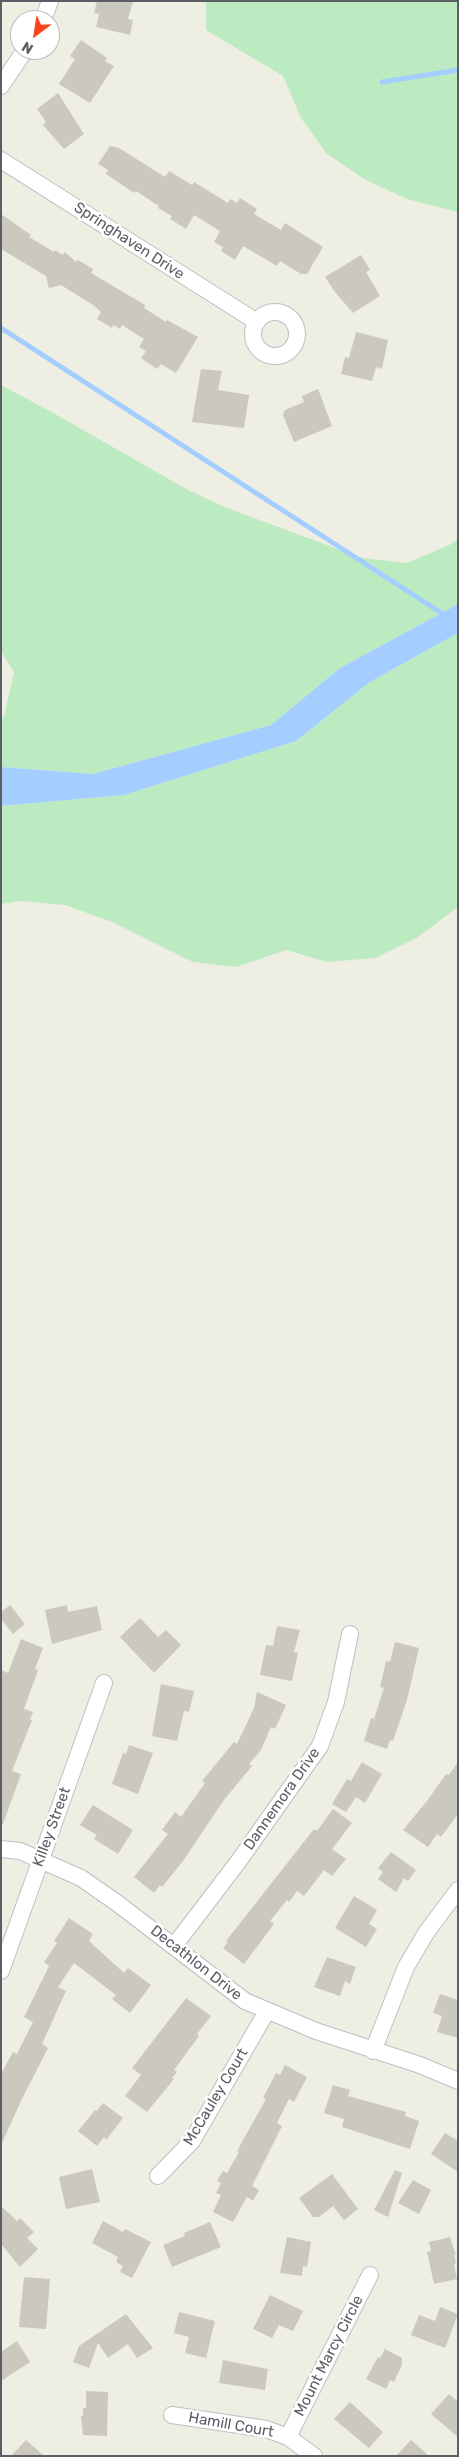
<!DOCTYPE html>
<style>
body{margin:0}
#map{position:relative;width:459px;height:2457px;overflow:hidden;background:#efeee2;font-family:Rubik,sans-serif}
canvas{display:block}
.frame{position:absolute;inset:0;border:2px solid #5b5e65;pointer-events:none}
.north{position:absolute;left:10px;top:10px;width:50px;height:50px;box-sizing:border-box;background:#fff;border:1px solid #bdbfc1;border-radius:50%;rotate:211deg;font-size:14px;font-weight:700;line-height:20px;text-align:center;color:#5b5e65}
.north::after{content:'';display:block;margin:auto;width:18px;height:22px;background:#fb431c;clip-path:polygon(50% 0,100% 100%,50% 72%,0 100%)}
</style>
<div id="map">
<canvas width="459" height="2457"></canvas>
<div class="frame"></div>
<div class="north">N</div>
</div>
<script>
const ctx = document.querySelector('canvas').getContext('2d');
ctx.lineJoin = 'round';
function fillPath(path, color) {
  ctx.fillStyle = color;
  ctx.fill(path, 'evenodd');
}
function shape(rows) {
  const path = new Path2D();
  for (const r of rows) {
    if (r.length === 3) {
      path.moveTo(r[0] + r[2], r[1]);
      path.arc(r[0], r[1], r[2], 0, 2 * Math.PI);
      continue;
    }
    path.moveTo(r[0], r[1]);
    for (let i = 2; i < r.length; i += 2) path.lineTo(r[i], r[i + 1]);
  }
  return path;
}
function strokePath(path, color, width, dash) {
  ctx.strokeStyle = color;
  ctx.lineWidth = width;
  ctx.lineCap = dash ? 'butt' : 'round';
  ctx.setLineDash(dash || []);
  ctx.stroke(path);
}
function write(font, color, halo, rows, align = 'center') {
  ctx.font = font + ' Rubik,sans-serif';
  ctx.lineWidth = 5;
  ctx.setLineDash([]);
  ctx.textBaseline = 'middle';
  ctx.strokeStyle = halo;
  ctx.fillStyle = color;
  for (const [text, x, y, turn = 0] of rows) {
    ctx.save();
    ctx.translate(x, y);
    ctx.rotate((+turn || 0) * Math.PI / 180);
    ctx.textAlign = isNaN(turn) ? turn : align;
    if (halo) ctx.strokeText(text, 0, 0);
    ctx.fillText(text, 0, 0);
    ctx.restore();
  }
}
fillPath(shape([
 [206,1,458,1,458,212,407,199,364,179,326,153,301,118,283,76,206,30],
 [1,385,55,414,186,489,227,508,362,558,407,563,449,545,458,539,458,604,340,668,271,725,93,774,1,767,1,719,4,717,14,672,1,651],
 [458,633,458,907,415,939,375,958,327,962,286,950,236,967,193,962,112,922,65,905,22,901,1,904,1,806,124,795,296,741,370,682]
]), '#bceac1');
fillPath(shape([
 [458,604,458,633,370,682,296,741,124,795,1,806,1,767,93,774,271,725,340,668]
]), '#a3ceff');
strokePath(shape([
 [382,82,458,70],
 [1,328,446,616]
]), '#a3ceff', 5);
fillPath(shape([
 [97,1,133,1,128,19,133,20,130,35,96,27,99,14,94,13],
 [81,40,107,58,105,61,114,66,90,103,59,84,75,59,70,56],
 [58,93,84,134,64,149,43,125,46,122,37,109],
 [110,146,119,148,165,177,169,171,192,185,194,182,228,203,230,199,237,203,240,198,257,209,254,214,281,230,285,223,323,247,307,274,301,274,280,261,277,266,243,246,235,260,221,251,223,247,214,242,220,231,194,215,186,229,170,219,172,216,158,208,159,206,136,191,134,193,106,174,108,170,98,164],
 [1,214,31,235,29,237,54,252,55,250,63,255,65,252,76,262,78,260,93,269,91,273,145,305,144,308,166,322,167,320,198,337,176,373,161,364,157,369,141,358,146,351,139,347,144,339,122,325,120,329,113,325,112,328,97,319,101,312,93,305,61,285,49,288,46,276,1,249],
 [361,255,370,270,366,272,380,296,353,313,335,292,325,277],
 [356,332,388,340,382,369,376,367,372,381,341,374,345,357,349,358],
 [201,369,222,371,218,390,249,395,244,428,192,422],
 [318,389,332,426,294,442,283,415,285,410,304,402,302,396],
 [10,1605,25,1624,13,1634,1,1619,1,1612],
 [67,1605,68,1612,97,1606,102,1630,52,1644,45,1610],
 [140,1618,158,1637,166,1630,181,1645,154,1673,120,1637],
 [277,1626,300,1630,294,1652,298,1653,292,1681,260,1675,266,1645,273,1646],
 [21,1639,43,1648,35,1669,38,1670,24,1709,33,1712,30,1719,32,1720,12,1771,21,1774,3,1824,1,1824,1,1670,8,1673],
 [395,1642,419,1648,407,1700,393,1741,390,1740,387,1749,364,1741,371,1718,374,1719,384,1688,380,1687,386,1661,390,1662],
 [161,1684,194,1691,189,1712,184,1711,177,1741,152,1736],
 [257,1692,286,1705,275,1729,271,1727,261,1750,249,1764,252,1766,224,1800,183,1861,162,1887,160,1885,154,1893,134,1877,168,1834,162,1830,175,1812,181,1817,205,1783,202,1781,234,1742,237,1744,254,1708],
 [129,1745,153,1753,138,1794,112,1784,123,1753,126,1754],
 [362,1762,382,1774,365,1803,356,1797,346,1812,332,1804,347,1779,351,1781],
 [458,1762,458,1814,441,1837,437,1834,428,1847,403,1830,427,1801,446,1774,449,1775],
 [93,1805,133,1830,118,1854,94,1839,97,1835,80,1825],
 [333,1809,352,1823,332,1849,346,1859,332,1876,324,1870,304,1896,297,1891,289,1902,287,1900,270,1921,274,1924,244,1964,223,1948,228,1942,226,1941,314,1829,317,1831],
 [391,1852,416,1870,408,1881,404,1878,396,1892,378,1879,383,1872,378,1868],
 [354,1896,377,1910,369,1924,377,1929,366,1947,335,1928],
 [69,1918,93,1934,89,1941,124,1973,128,1968,151,1985,130,2013,112,1999,116,1995,74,1963,58,1987,66,1991,42,2044,48,2048,21,2101,1,2145,1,2074,13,2052,17,2054,33,2022,24,2017,49,1966,44,1962,57,1943,54,1941],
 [327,1957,356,1967,350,1984,345,1981,340,1996,314,1987],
 [440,1994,458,2000,458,2038,437,2032,442,2016,433,2013],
 [186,1998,211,2016,197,2034,199,2036,174,2070,177,2072,172,2078,174,2079,147,2112,125,2096,141,2075,132,2068],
 [285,2065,307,2077,294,2102,289,2099,277,2123,282,2126,252,2186,259,2190,253,2201,247,2197,233,2222,213,2212,221,2195,216,2193,221,2183,217,2181,223,2171,227,2173,239,2152,237,2151,266,2099,263,2098,276,2073,280,2075],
 [333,2085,350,2090,348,2096,406,2112,405,2116,419,2121,410,2149,342,2127,344,2119,324,2113],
 [103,2103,123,2118,106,2140,104,2137,97,2146,78,2131,95,2110,97,2111],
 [445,2133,458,2141,458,2172,431,2154],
 [92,2169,100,2202,66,2209,59,2177],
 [395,2170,402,2173,388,2217,374,2210],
 [332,2174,358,2209,344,2220,333,2206,319,2217,313,2217,299,2198],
 [413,2180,431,2190,419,2214,398,2203],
 [1,2206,17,2221,20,2218,34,2232,27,2238,38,2249,20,2267,1,2244],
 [103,2221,123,2232,125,2229,151,2242,132,2278,120,2272,123,2266,116,2262,118,2257,92,2243],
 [210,2222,221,2247,172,2267,163,2245,185,2236,184,2233],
 [287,2237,311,2242,307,2267,303,2266,302,2276,280,2273],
 [450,2237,456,2255,454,2255,456,2263,454,2264,457,2279,434,2284,427,2252,431,2251,429,2242],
 [24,2277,50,2279,46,2329,19,2327],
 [270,2295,303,2311,293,2331,279,2325,272,2338,253,2329],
 [440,2307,458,2314,445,2348,411,2335,419,2315,435,2321],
 [179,2312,215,2321,206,2358,185,2353,189,2337,174,2333],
 [126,2314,153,2348,137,2358,128,2344,108,2358,98,2343,89,2368,73,2362,79,2346],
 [17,2341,30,2362,1,2381,1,2352],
 [385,2349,402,2358,402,2365,394,2382,390,2380,386,2389,366,2379,378,2357,380,2358],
 [223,2360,268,2369,265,2390,219,2383],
 [86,2391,108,2392,107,2436,83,2435,81,2416,83,2416,83,2408,86,2408],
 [449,2394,458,2402,458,2437,431,2414],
 [350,2402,383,2432,369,2448,334,2419],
 [26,2440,44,2456,11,2456],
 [411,2440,429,2456,396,2456]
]), '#cac8bf');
const minor = shape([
 [43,20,50,1],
 [1,86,25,50],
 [1,160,257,322],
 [275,334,22],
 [1,1849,20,1851,81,1878,117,1903,245,2001,316,2031,420,2065,458,2081],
 [174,1946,238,1862,320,1746,336,1702,350,1634],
 [1,1971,104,1683],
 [373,2051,406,1967,426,1933,458,1890],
 [158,2176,192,2141,267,2011],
 [172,2415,266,2429,288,2437,314,2456],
 [288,2437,370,2275]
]);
strokePath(minor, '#bdbfc5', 18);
strokePath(minor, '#fff', 16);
write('15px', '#5b5e65', '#fff', [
 ["Springhaven Drive",129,241,33],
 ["Dannemora Drive",282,1799,-55],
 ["Killey Street",52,1827,-70],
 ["Decathlon Drive",196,1963,38],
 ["McCauley Court",216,2097,-59],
 ["Mount Marcy Circle",329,2356,-63],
 ["Hamill Court",231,2425,10]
]);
</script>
